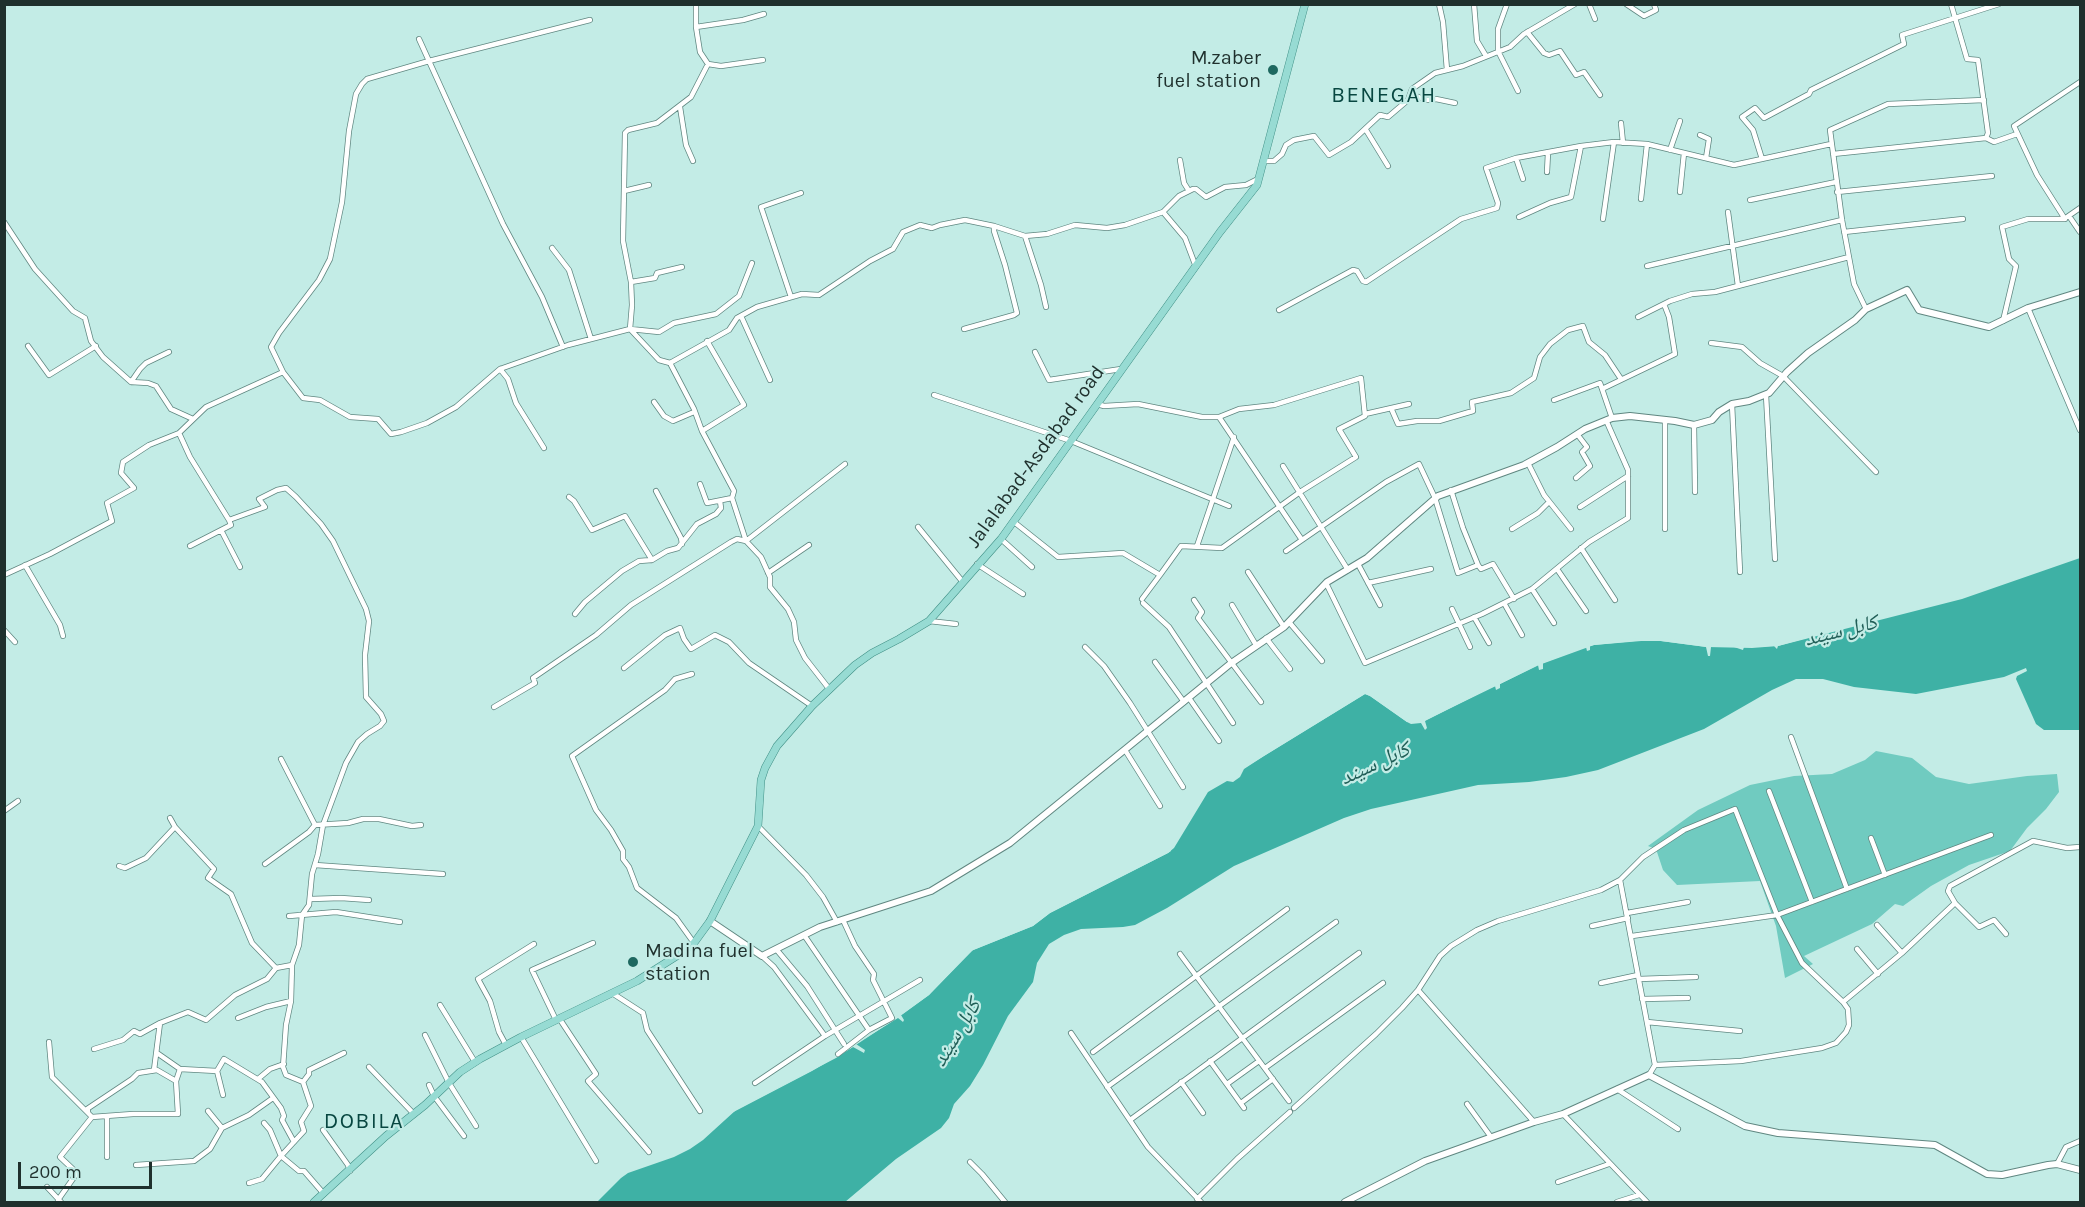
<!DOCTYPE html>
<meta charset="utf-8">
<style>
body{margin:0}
#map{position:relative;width:2085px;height:1207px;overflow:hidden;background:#c3ece6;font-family:Karla,sans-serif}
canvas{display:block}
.frame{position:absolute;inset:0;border:6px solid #1f302d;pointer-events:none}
.scale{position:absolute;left:18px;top:1162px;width:134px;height:27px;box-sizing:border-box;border:3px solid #1f302d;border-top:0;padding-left:8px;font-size:18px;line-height:21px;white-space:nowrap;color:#1f302d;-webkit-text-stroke:4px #c3ece6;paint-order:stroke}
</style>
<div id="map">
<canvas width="2085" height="1207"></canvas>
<div class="frame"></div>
<div class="scale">200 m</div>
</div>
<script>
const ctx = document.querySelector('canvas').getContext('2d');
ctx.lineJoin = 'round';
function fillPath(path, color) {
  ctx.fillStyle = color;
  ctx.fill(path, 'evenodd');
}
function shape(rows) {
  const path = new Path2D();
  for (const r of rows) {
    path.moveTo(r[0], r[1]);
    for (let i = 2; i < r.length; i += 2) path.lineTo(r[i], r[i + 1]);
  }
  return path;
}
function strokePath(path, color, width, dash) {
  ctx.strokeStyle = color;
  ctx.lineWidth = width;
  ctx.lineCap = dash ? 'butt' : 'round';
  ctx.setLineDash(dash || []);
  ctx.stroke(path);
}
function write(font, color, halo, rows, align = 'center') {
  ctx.font = font + ' Karla,"Noto Naskh Arabic",sans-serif';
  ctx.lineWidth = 4.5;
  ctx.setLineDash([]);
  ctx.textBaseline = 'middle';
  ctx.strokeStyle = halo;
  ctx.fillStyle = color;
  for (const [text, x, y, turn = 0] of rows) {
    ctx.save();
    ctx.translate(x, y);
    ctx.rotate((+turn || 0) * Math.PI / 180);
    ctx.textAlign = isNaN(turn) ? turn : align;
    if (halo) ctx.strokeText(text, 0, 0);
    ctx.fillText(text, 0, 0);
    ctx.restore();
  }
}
fillPath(shape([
 [1876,751,1912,758,1936,777,1969,784,2027,776,2057,774,2059,792,2046,809,2027,828,2010,851,1969,865,1931,886,1903,906,1895,904,1872,924,1804,956,1813,964,1785,978,1776,926,1760,881,1677,885,1663,870,1656,849,1648,846,1698,810,1750,785,1794,776,1832,774,1865,760]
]), '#70cbc0');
fillPath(shape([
 [2080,558,2080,730,2044,730,2036,724,2016,679,2017,676,2027,671,2026,668,2004,677,1916,694,1854,687,1823,679,1796,679,1772,690,1704,729,1598,770,1566,777,1529,782,1478,785,1371,809,1344,818,1234,866,1167,908,1135,925,1123,927,1081,929,1064,935,1049,944,1037,963,1033,982,1008,1016,983,1065,970,1086,954,1104,949,1118,941,1128,896,1159,845,1202,597,1202,621,1178,628,1173,674,1157,690,1149,703,1140,736,1110,836,1058,903,1014,929,995,973,950,1033,926,1050,913,1168,853,1174,848,1208,792,1227,781,1233,782,1240,777,1244,769,1264,756,1365,694,1370,696,1407,722,1424,721,1539,665,1594,645,1653,640,1707,647,1752,648,1778,646,1962,599]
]), '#3eb1a5');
fillPath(shape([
 [1820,632,1821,634,1778,646,1777,649,1774,646,1744,647,1743,650,1731,646,1711,647,1710,656,1708,656,1706,647,1661,641,1635,641,1594,645,1590,646,1590,650,1587,651,1586,647,1543,663,1543,669,1539,670,1538,665,1500,684,1500,688,1496,690,1495,686,1486,690,1425,721,1427,728,1425,730,1421,723,1411,724,1407,722,1370,696,1365,694,1241,770,1244,766,1270,750,1366,691,1372,693,1408,719,1416,721,1538,662,1593,642,1653,637,1707,644,1763,645],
 [1170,848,1171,851,1168,853,1050,913,1033,926,971,951,929,995,901,1015,904,1020,903,1022,898,1018,856,1044,865,1050,864,1053,853,1047,812,1071,722,1118,741,1104,775,1089,834,1058,905,1010,927,993,971,948,1032,923,1048,911]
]), '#c3ece6');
const street = shape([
 [1439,4,1443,22,1447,70],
 [1474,4,1477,41,1486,56],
 [1507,4,1498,29,1498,51,1518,91],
 [1589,4,1595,19],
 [1626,4,1644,16,1656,10,1654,4],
 [1951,4,1967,59,1978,60,1988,133,1986,138],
 [696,27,743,20,764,14],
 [1527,32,1544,53,1549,55,1560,51,1576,75,1584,72,1600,95],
 [419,39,503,224,542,297,563,347],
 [708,64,721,66,763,60],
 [1410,94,1427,100,1436,99,1455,103],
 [680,107,686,145,693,161],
 [1621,123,1623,143],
 [1366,130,1388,166],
 [1700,135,1709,139,1706,158],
 [1670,150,1680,121],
 [1833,154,1986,138,1994,142,2017,134],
 [1516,158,1523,179],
 [1762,159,1753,130,1742,117,1755,108,1764,118,1809,94,1811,90,1904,44,1902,35,1999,4],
 [1180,160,1184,183,1189,191],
 [1264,161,1274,161,1282,154,1286,145,1294,140,1314,136,1329,155,1351,142,1380,115,1388,117,1408,100,1412,89,1435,73,1463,66,1510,47,1524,34,1575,4],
 [1547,172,1548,153],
 [624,191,649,185],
 [1680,192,1684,153],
 [1837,192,1992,176],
 [1641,199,1647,144],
 [1750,200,1836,182],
 [1163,212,1185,238,1196,267],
 [1728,212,1738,286],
 [2069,216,2080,232],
 [1519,217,1550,203,1571,197,1581,146],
 [2067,217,2080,208],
 [1603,219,1614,142],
 [4,222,35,269,73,311,85,318,91,341,103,357,131,382,148,383,156,386,171,409,193,419],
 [1844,232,1963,219],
 [1025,236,1041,285,1046,307],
 [552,248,569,270,591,339],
 [1647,266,1842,220],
 [631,282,655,278,657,273,682,267],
 [791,297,761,207,801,193],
 [2028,308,2080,430],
 [1866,309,1854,284,1842,220,1830,130,1888,104,1984,100],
 [1279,310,1353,270,1357,271,1363,281,1366,282,1461,219,1497,208,1498,203,1486,168,1516,158,1581,146,1614,142,1647,144,1734,165,1831,144],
 [741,316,770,380],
 [1638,317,1670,301,1692,294,1715,292,1849,257],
 [2003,321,2016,266,2009,259,2002,227,2028,219,2065,219,2037,175,2014,126,2080,82],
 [630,329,659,360,670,363,694,409,702,431,734,491,732,498,746,541,761,557,770,577,770,587,788,609,794,622,796,640,805,658,830,690],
 [630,329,632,305,631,282,623,241,625,133,628,130,657,123,691,97,708,64,700,52,696,27,696,4],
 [964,329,1014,315,1017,313,1005,265,994,231,994,226],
 [1711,343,1742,347,1760,363,1783,376,1876,472],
 [28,346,49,375,96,346],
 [1035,352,1049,380,1121,369],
 [670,363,729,330,737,318,757,307,802,294,819,295,870,261,893,249,903,232,920,225,932,228,940,225,965,220,994,226,1025,236,1047,234,1075,225,1107,228,1125,225,1163,212,1179,196,1193,189,1196,189,1206,197,1225,187,1246,185,1258,179],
 [500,369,508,379,516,403,544,448],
 [283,372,271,347,279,333,319,280,330,259,342,202,349,131,356,94,362,84,367,79,429,61,590,20],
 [131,382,140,369,146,363,169,352],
 [1602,389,1675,354,1669,317,1664,304],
 [934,395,1071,441,1229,506],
 [1766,395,1775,559],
 [1554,400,1600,383,1612,418],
 [654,402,664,416,673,421,694,412],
 [1732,404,1740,572],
 [1391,408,1398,424,1417,421,1439,421,1473,411,1472,402,1511,393,1534,378,1540,357,1550,344,1568,330,1583,326,1589,342,1605,355,1621,379],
 [1365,414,1409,404],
 [1219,417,1302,540],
 [1694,425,1695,492],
 [702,431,744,405,707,341],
 [179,433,190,457,229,520,265,507,259,499,277,490,286,488,296,497,321,524,333,541,366,609,369,621,365,655,366,697,381,714,384,721,380,726,367,734,358,742,346,763,323,825,318,854,312,874,309,905,302,915,299,945,292,965,291,1001,286,1025,283,1067,286,1075,303,1082,311,1106,301,1122,304,1131,281,1156,299,1171,304,1171,324,1194],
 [1528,463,1544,495,1571,529],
 [1283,466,1348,570],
 [1576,478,1590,466,1582,452,1587,447,1577,434],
 [700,484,707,503,732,498],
 [1451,490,1463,528,1478,565],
 [656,491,681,538,682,544],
 [569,497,574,501,592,530,625,516,652,560],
 [1580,507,1628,476],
 [1014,522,1058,557,1123,553,1160,575,1181,546,1222,548,1300,492,1356,457,1339,429,1365,416,1361,378,1274,405,1239,409,1219,417,1202,417,1138,404,1104,406,1097,404],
 [918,527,962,581],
 [1512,529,1538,513,1549,502],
 [1665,529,1665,420],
 [221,530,240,567],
 [1001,539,1032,567],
 [190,546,231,525,229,520],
 [1197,546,1234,437],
 [1581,548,1615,600],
 [1286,551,1386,482,1419,464,1435,498,1458,573,1478,565,1481,569,1493,564,1514,599],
 [977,564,1023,594],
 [1358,564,1380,605],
 [25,565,60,625,63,636],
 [1557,569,1586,611],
 [1248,572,1284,627],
 [768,573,809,545],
 [4,575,50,554,112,521,107,503,134,488,121,473,123,462,149,445,179,433,206,407,283,372,303,398,320,400,350,417,378,419,391,434,401,432,427,423,456,407,500,369,568,345,630,329,659,332,674,323,716,314,739,296,752,263],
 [1326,583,1365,663,1482,614,1532,589,1589,542,1628,518,1628,470,1606,420],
 [1368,583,1431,569],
 [1532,589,1554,623],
 [1142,599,1160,575],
 [1194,600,1202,612,1198,618,1261,702],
 [1143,603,1169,627,1233,723],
 [1504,603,1522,635],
 [1232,605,1256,645],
 [1452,609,1470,647],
 [575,614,585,602,622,571,639,561,652,560,667,551,678,548,697,524,716,514,721,508,720,501],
 [1474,617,1489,643],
 [929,621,956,624],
 [1289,622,1322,661],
 [4,630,15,642],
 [1266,638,1290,669],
 [1085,647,1104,666,1130,703,1183,787],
 [1155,662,1184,702],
 [624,668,665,635,680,628,684,639,691,649,715,635,729,642,749,663,812,706],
 [692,674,675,679,665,690,572,756,596,810,611,830,623,851,623,859,629,867,637,888,676,918,694,943],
 [1189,698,1219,741],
 [494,707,535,683,533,678,596,635,631,605,731,542,737,539,746,541,845,464],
 [1791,737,1847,889],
 [1125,750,1160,806],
 [281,759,315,825,348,823,363,819,379,819,412,826,421,825],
 [1769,791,1812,902],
 [4,811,18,801],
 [170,818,175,827,214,869,208,878,231,894,252,943,276,968],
 [758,826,806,875,823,897,837,922],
 [1871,838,1885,875],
 [265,864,309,832,315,825],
 [315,865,443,874],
 [119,866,125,868,146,858,175,827],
 [1620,880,1655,1065,1649,1075],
 [311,899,341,898,369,900],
 [1955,903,1979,927,1994,920,2006,934],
 [1627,913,1688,902],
 [289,916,336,912,400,922],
 [1877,925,1902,953],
 [1592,926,1628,918],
 [804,935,869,1030],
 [1632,936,1777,915,1991,835],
 [776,949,807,986,844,1044],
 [1857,949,1878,974],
 [1180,954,1289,1101],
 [762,956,774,967,825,1036],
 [1639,979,1696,977],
 [1601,983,1638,975],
 [1418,990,1534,1122],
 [612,993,643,1013,647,1030,700,1111],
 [1642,999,1688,998],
 [440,1005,475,1062],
 [238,1018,266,1007,291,1001],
 [559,1018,596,1074,588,1081,649,1152],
 [556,1020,532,970,593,943],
 [1647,1022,1740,1031],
 [1071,1033,1148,1147,1201,1202],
 [425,1035,449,1083,476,1126],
 [521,1037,596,1161],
 [49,1042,52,1077,92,1117,60,1157,77,1173,58,1200],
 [506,1045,499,1032,490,1001,478,979,534,944],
 [94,1049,123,1040,134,1031,140,1034,160,1023],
 [1093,1052,1287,909],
 [157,1053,180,1069],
 [838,1054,869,1030,892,1018,873,980,874,974,855,946,843,920],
 [1210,1061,1244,1108],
 [1655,1065,1741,1061,1822,1048,1836,1043,1846,1032,1849,1025,1848,1009,1843,1002,1902,953,1955,903,1948,891,1950,886,2033,841,2067,848,2080,847],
 [369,1067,413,1113],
 [1265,1068,1383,983],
 [154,1070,160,1023,188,1012,206,1020,235,995,267,979,276,968,292,965],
 [217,1071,223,1095],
 [258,1079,270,1069,284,1064],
 [303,1082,309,1074,309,1070,344,1053],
 [1181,1082,1203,1113],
 [755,1083,825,1036,920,980],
 [1227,1084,1259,1061],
 [429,1085,434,1096,464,1136],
 [1107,1087,1336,922],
 [1617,1089,1678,1129],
 [1241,1103,1273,1079],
 [1467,1104,1491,1137],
 [1294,1108,1376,1034,1402,1008,1418,990,1440,956,1451,946,1477,930,1498,921,1601,890,1620,880,1643,857,1684,830,1735,809,1777,915,1802,963,1843,1002],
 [88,1111,87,1109,132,1079,138,1073,157,1070,176,1081],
 [208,1111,222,1128],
 [1563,1114,1647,1202],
 [92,1117,133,1114,178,1114,176,1081,180,1069,217,1071,224,1059,262,1082,281,1108,284,1116,282,1120,294,1142],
 [1130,1120,1359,953],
 [323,1130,348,1165,350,1171],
 [107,1157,107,1116],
 [970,1162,982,1174,1005,1202],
 [2057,1164,2066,1147,2080,1141],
 [136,1165,194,1161,210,1149,222,1128,249,1115,273,1098],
 [1558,1182,1609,1164],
 [249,1183,262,1179,281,1156,270,1130,264,1123],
 [47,1187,61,1202],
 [1197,1199,1237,1159,1290,1112],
 [1617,1202,1639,1195]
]);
const secondary = shape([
 [710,921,762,956,820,927,931,891,1010,843,1230,664,1284,627,1327,582,1367,558,1438,496,1524,465,1557,447,1585,429,1612,418,1630,416,1675,421,1694,425,1712,420,1719,412,1732,404,1749,401,1769,393,1787,372,1808,353,1855,320,1866,309,1907,290,1919,310,1989,327,2028,308,2080,292],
 [1345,1202,1425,1161,1534,1122,1563,1114,1649,1075,1745,1126,1778,1133,1935,1145,1987,1174,2002,1175,2048,1165,2057,1164,2080,1170]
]);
const primary = shape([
 [314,1202,386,1136,425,1105,460,1072,480,1059,521,1037,637,981,683,952,694,943,710,921,758,826,761,780,765,768,777,746,812,706,855,665,872,653,899,639,929,621,1001,539,1220,232,1257,185,1305,4]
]);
strokePath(street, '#608781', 6);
strokePath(secondary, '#608781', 8);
strokePath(primary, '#409086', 8);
strokePath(street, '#fff', 4.5);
strokePath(secondary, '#fff', 6);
strokePath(primary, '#97dbd3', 7);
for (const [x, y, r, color] of [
 [1273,70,6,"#1e6860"],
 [633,962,6,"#1e6860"]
]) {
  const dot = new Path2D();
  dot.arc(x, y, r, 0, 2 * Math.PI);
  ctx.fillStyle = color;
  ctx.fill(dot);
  strokePath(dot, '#c3ece6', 2);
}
write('20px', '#1f302d', '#c3ece6', [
 ["M.zaber",1261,58],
 ["fuel station",1261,81],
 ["Madina fuel",645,951,"left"],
 ["station",645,974,"left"]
], 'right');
write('20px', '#1f302d', '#c3ece6', [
 ["Jalalabad-Asdabad road",1036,457,-54]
]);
write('italic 21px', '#205e57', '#c3ece6', [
 ["کابل سيند",1841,631,-14],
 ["کابل سيند",1375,764,-25],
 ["کابل سيند",957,1033,-59]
]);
ctx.letterSpacing = '1.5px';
write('22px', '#084741', '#c3ece6', [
 ["BENEGAH",1384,96],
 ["DOBILA",364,1122]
]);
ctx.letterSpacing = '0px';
</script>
